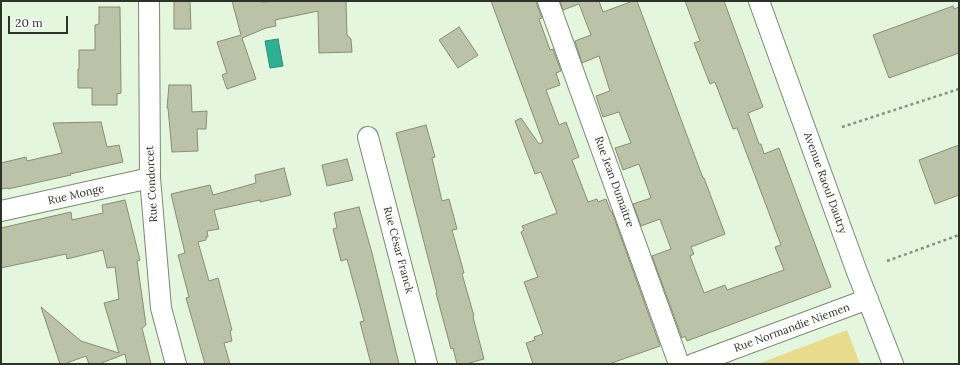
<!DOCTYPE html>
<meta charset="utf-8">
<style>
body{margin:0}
#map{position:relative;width:960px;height:365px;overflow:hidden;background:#e5f6de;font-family:Lora,serif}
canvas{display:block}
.frame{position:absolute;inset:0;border:2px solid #2d332a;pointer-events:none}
.scale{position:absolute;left:8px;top:16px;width:60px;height:18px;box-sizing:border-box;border:2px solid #2d332a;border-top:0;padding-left:5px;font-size:12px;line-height:14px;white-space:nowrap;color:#2d332a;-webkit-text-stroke:3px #fff;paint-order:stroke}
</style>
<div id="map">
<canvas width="960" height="365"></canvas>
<div class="frame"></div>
<div class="scale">20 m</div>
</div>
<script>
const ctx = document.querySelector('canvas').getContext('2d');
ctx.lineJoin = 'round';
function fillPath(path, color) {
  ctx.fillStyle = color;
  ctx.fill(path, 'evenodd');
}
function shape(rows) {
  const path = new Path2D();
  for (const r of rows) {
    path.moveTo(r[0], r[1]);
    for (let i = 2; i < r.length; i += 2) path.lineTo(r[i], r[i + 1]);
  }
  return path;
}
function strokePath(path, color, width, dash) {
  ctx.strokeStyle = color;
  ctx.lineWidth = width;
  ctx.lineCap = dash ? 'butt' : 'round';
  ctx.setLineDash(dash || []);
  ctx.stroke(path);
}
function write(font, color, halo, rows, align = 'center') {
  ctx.font = font + ' Lora,serif';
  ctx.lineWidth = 3.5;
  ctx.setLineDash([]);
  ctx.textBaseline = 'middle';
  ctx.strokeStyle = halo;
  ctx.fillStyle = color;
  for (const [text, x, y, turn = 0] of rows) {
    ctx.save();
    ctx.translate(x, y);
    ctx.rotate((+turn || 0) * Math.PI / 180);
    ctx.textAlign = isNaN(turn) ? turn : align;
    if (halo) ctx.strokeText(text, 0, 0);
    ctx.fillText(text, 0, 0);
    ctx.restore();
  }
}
fillPath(shape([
 [847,330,860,364,758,364]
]), '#e8db8e');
const water = shape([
 [278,39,283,66,270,68,265,41,278,39]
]);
fillPath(water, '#2eb192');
strokePath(water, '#2e8b73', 1);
const building = shape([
 [174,1,190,1,191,29,174,29,174,1],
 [232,1,261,1,261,2,279,1,346,1,347,35,351,39,352,52,319,53,318,11,275,20,276,26,266,28,242,38,256,79,227,89,222,75,227,73,217,42,241,35,232,1],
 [491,1,537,1,537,5,542,18,539,19,550,50,553,49,561,71,556,73,560,85,546,90,559,125,566,122,579,157,572,160,588,202,597,199,598,202,606,199,611,212,612,212,660,346,609,364,533,364,526,343,535,340,534,337,543,334,524,282,538,277,521,232,524,230,522,226,557,213,541,172,535,174,515,121,521,118,539,144,543,142,491,1],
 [560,1,599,1,603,12,633,1,637,1,689,141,703,178,704,178,725,234,691,247,694,254,690,256,704,293,725,285,727,290,784,270,775,247,781,245,737,128,733,129,715,82,710,84,694,43,700,41,685,1,724,1,763,107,748,113,759,144,761,144,764,154,779,148,831,287,687,341,685,336,682,338,652,256,671,249,660,219,641,226,633,204,651,198,639,164,623,170,615,148,631,143,619,112,603,117,596,96,610,91,599,56,582,63,575,41,591,35,579,4,563,10,560,1],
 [953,6,954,9,959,7,959,53,889,78,873,35,953,6],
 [99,7,120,7,121,93,117,94,117,105,92,105,92,88,78,88,78,69,79,69,79,50,95,50,95,25,99,24,99,7],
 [459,27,478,55,458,68,439,40,459,27],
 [169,85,191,85,192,112,207,111,206,129,197,129,198,151,172,152,168,108,167,108,169,85],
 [101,122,107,147,119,145,123,162,70,174,71,175,8,189,8,188,1,189,1,163,26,157,27,161,62,153,53,123,101,122],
 [426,125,435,157,432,158,442,201,449,199,457,229,452,230,464,273,462,274,474,316,473,317,484,359,466,364,457,364,453,348,451,349,436,293,437,293,396,133,426,125],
 [959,145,959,195,935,204,919,160,959,145],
 [347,159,353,180,327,186,322,165,347,159],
 [284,168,291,195,260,202,260,200,214,210,219,229,207,231,208,237,206,237,206,240,198,242,209,281,218,278,232,330,230,331,232,341,224,343,230,364,205,364,186,298,189,297,178,255,185,253,171,194,210,185,213,195,256,183,255,175,284,168],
 [125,200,140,260,137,261,146,325,142,328,151,364,127,364,125,354,99,364,89,364,86,356,64,364,60,364,41,307,81,341,119,353,104,303,119,299,115,267,107,268,103,250,67,259,66,254,1,268,1,228,71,212,72,220,103,213,102,205,125,200],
 [359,207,372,253,399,364,371,364,360,322,364,321,347,259,341,261,333,229,337,228,334,213,359,207]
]);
fillPath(building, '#bcc2a8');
strokePath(building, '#878d74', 1);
const minor = shape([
 [149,1,150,178,161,308,176,364],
 [548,1,679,364],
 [759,1,857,272,877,323,893,364],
 [368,137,427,364],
 [1,211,150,178],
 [693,364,868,299]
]);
strokePath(minor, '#7a8973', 22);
strokePath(shape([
 [842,127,959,89],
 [887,261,959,235]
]), '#879282', 2.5, [3, 3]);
strokePath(minor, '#fff', 20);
write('11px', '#2d332a', '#fff', [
 ["Rue Jean Dumaitre",614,182,70],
 ["Avenue Raoul Dautry",825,183,70],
 ["Rue Condorcet",152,184,-93],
 ["Rue Monge",76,195,-13],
 ["Rue César Franck",398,250,75],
 ["Rue Normandie Niemen",792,328,-20]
]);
</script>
